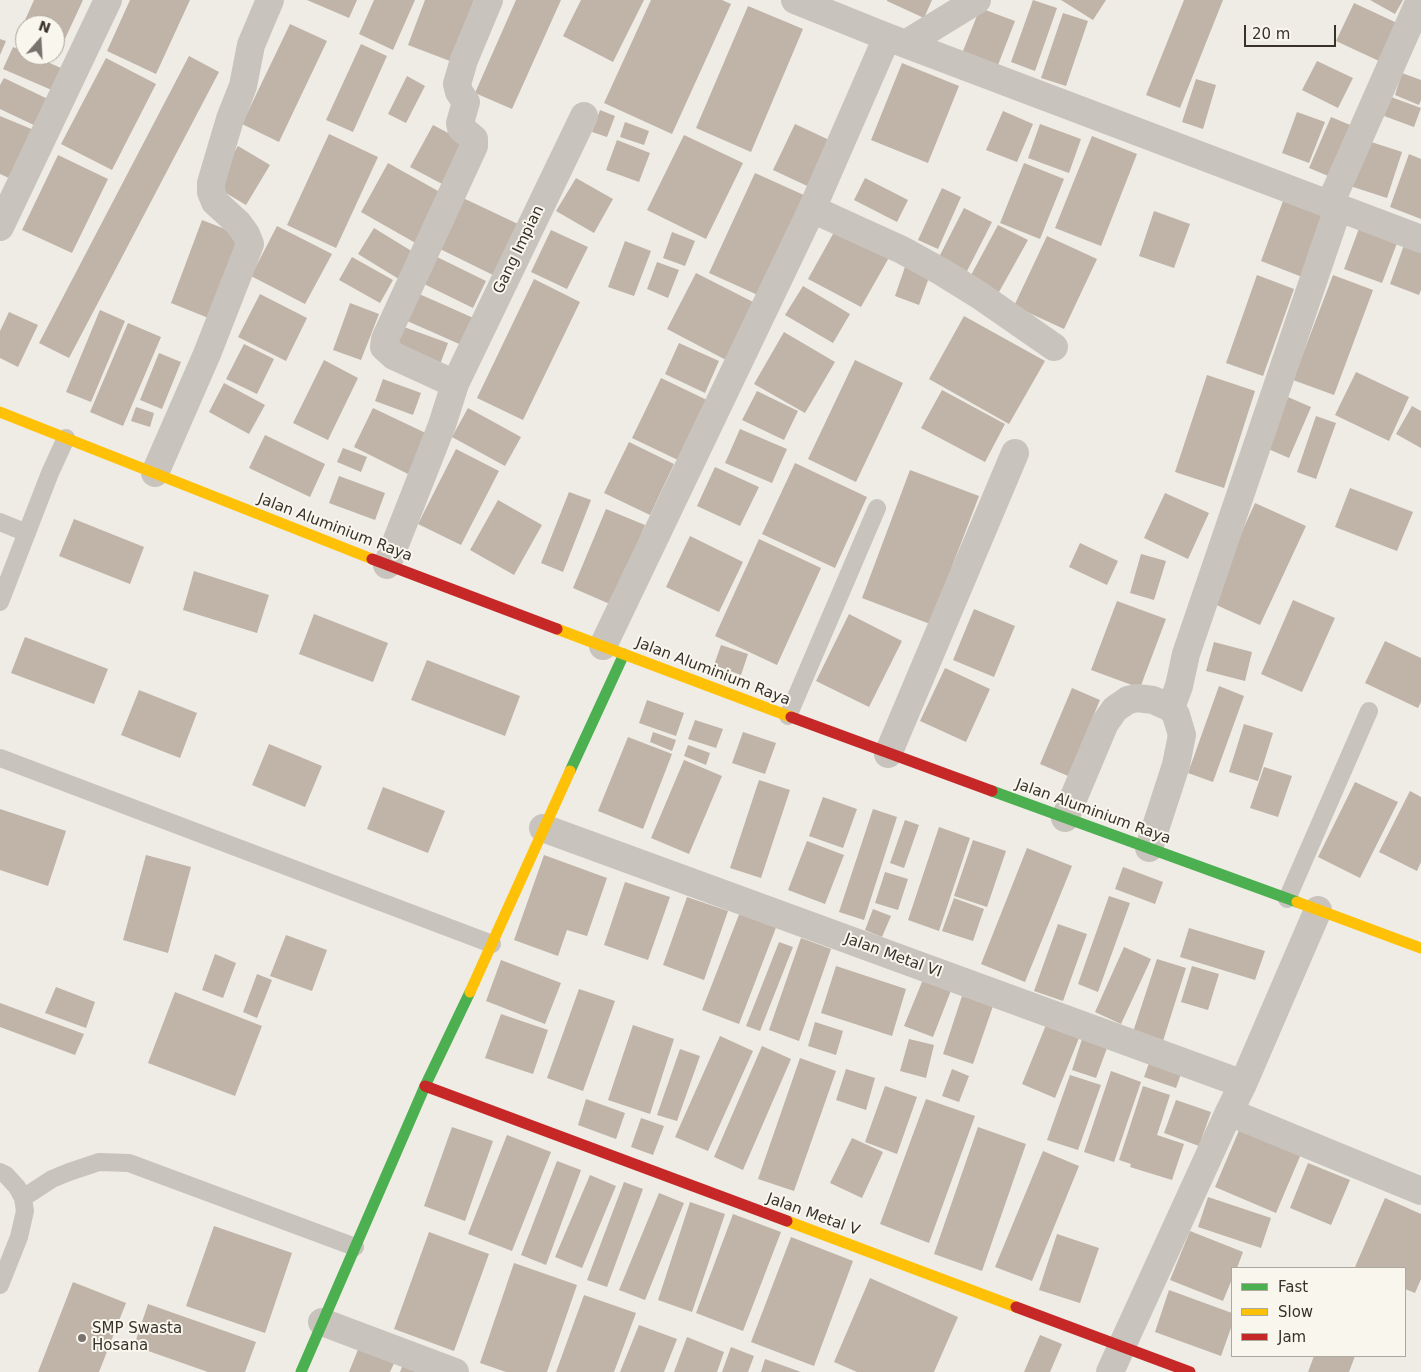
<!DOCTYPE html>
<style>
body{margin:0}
#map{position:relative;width:1421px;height:1372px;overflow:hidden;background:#eeece5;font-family:"DejaVu Sans",sans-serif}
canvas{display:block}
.legend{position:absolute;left:1231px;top:1267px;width:175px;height:90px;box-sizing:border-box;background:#f9f6ed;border:1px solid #aca89f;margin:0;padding:6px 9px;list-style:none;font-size:15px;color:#38322b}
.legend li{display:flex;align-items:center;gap:10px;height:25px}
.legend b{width:25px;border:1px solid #aca89f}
.north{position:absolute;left:15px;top:15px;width:50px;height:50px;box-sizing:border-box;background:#f9f6ed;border:1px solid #aca89f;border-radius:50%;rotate:19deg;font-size:14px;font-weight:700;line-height:20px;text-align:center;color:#38322b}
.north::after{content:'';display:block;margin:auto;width:18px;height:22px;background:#78736c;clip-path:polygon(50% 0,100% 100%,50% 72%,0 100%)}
.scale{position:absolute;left:1244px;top:25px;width:92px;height:22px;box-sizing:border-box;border:2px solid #38322b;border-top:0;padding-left:6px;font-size:15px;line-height:18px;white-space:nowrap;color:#38322b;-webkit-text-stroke:4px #f9f6ed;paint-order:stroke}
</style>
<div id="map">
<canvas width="1421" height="1372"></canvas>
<ul class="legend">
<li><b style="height:6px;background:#4caf50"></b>Fast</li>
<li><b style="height:6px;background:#ffc107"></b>Slow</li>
<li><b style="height:6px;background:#c62828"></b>Jam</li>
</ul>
<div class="north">N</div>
<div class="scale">20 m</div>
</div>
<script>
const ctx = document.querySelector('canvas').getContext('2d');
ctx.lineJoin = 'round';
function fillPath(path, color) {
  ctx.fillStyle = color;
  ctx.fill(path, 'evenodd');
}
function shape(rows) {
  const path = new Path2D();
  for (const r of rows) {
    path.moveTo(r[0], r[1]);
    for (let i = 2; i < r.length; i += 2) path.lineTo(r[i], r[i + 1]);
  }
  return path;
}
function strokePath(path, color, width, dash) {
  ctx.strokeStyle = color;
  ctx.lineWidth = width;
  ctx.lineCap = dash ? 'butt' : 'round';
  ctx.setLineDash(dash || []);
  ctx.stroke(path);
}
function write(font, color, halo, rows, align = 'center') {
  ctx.font = font + ' "DejaVu Sans",sans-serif';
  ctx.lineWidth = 4;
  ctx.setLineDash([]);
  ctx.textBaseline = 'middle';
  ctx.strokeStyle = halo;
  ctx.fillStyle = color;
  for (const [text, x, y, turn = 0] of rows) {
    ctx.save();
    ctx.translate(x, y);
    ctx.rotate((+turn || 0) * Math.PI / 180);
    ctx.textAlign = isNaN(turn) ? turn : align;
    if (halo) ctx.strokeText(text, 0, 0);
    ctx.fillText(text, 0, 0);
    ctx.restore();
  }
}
fillPath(shape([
 [34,0,83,0,57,56,55,55,55,25,25,25,25,41,17,38],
 [130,0,190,0,156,74,107,51],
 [307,0,357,0,349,18],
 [374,0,415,0,393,50,359,34],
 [425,0,474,0,450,61,408,45],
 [516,0,561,0,512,109,475,93],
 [581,0,644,0,613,62,563,36],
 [651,0,722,0,731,4,672,134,604,103],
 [887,0,932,0,924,18,887,1],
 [1033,0,1057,8,1035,71,1011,62],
 [1061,0,1106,0,1093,20],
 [1184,0,1223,0,1180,108,1146,95],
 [1370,0,1403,0,1395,14],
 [1354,3,1397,23,1379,61,1336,41],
 [748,6,803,29,751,152,696,128],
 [980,8,1015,21,998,65,963,51],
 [1063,13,1088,21,1066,86,1041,78],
 [290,24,327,41,279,142,242,124],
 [0,39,6,41,0,55],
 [361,44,387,56,353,132,326,120],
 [13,47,25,52,25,55,32,55,63,69,54,91,3,69],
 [189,56,219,72,69,358,39,343],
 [106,58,156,84,112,170,61,144],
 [1317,61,1353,78,1338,108,1302,90],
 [902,63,959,86,928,163,871,140],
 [1402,73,1421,80,1421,100,1419,105,1395,95],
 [407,76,425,86,406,123,388,114],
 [4,78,50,100,38,127,0,109,0,85],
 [1196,79,1216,85,1203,129,1182,122],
 [1391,97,1421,108,1414,127,1384,116],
 [600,110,615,116,607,137,592,132],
 [1003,111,1033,124,1017,162,986,150],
 [1297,112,1325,122,1309,163,1282,153],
 [0,116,41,133,20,183,0,174],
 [1331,117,1360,129,1338,180,1309,168],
 [625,122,649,131,644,145,620,137],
 [795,124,840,145,818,191,773,170],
 [1040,124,1081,139,1069,173,1028,158],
 [433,125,469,144,446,186,410,167],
 [329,134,378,157,336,248,287,225],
 [684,135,743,163,706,239,647,210],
 [1092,136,1137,154,1101,246,1055,228],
 [617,140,650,153,639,182,606,170],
 [1365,140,1402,152,1387,198,1350,186],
 [238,146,270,165,246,205,214,186],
 [1409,154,1421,159,1421,219,1390,207],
 [58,155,108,179,72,253,22,230],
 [388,163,447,196,419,245,361,212],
 [1024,163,1064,179,1040,239,1000,223],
 [755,173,806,196,760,296,709,273],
 [576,178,613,199,594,233,556,211],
 [865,178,908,200,897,222,854,200],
 [942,188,961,197,938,249,918,240],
 [463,198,518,224,493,275,438,248],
 [1283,201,1333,220,1310,280,1261,261],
 [964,208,992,222,965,275,937,261],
 [1154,211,1190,224,1174,268,1139,256],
 [202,220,243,236,211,319,171,303],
 [1361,223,1399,238,1382,283,1344,269],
 [838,225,891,254,861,307,808,279],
 [998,225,1028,240,999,292,970,277],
 [277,226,332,254,305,304,251,276],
 [374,228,418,255,402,281,358,254],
 [551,230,588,247,567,289,531,272],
 [672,232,695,241,685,266,663,258],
 [1047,236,1097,259,1064,329,1014,306],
 [625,241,651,251,634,296,608,287],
 [1404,245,1421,252,1421,290,1419,295,1390,284],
 [435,256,486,281,473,308,422,283],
 [352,257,393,280,380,303,339,280],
 [657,262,679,270,668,298,647,289],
 [906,264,931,272,919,305,895,296],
 [696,273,755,303,726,360,667,329],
 [1257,275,1294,289,1263,376,1226,363],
 [1333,275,1373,290,1334,395,1293,380],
 [534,279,580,302,523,420,477,398],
 [803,286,850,314,833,343,785,315],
 [417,293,478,320,466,347,405,320],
 [260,294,307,318,286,361,238,337],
 [350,303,379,314,361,360,333,350],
 [100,310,125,321,91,402,66,392],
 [9,312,38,325,18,367,0,358,0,331],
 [964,316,1045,361,1009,424,929,379],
 [128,323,161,337,123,426,90,412],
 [404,327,448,343,439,367,395,351],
 [784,332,835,362,805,413,754,384],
 [679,343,719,361,705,393,665,374],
 [244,344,274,359,257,394,226,379],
 [159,353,181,362,162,409,140,400],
 [324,360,358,378,328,440,293,423],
 [855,360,903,383,856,482,808,459],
 [1356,372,1409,397,1389,441,1335,415],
 [1207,375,1255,391,1224,488,1175,472],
 [661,378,709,401,680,461,632,438],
 [383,379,421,393,413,415,375,401],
 [224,383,265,405,249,434,209,412],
 [942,390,1005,424,985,462,921,428],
 [757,391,798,411,784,440,742,420],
 [1281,394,1311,407,1289,458,1259,445],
 [1412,406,1421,411,1421,448,1396,434],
 [136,407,154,413,150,427,131,421],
 [373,408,434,437,414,477,354,447],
 [468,408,521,437,505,466,452,437],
 [1316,416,1336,423,1316,479,1297,472],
 [740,429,787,449,772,483,725,463],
 [265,435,325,464,310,497,249,468],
 [629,442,674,464,650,515,604,493],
 [343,448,367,457,361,472,337,462],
 [456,449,499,471,461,545,418,524],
 [795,463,867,497,835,568,762,534],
 [715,467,759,487,740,526,697,506],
 [910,470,979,496,930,624,862,598],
 [339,476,385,493,375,520,329,503],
 [1350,488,1413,512,1397,551,1335,527],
 [569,492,591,500,563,572,541,563],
 [1165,493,1209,513,1188,559,1144,538],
 [498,500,542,525,514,575,470,550],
 [1255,503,1306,526,1260,625,1210,602],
 [606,509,645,525,612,605,573,588],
 [74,519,144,547,130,584,59,556],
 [690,536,743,562,719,612,666,587],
 [759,539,821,568,777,665,715,636],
 [1080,543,1118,561,1107,585,1069,567],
 [1141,554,1166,561,1154,600,1130,593],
 [194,571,269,595,257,633,183,610],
 [1293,600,1335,618,1302,692,1261,674],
 [1117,601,1166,619,1140,688,1091,670],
 [974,609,1015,626,994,677,953,660],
 [314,614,388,643,373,682,299,654],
 [849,614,902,641,869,707,816,681],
 [25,637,108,669,94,704,11,673],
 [1385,641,1421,658,1421,702,1418,708,1365,683],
 [1214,642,1252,652,1245,681,1206,671],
 [721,645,748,654,741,675,714,665],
 [427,660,520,696,505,736,411,700],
 [945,668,990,689,966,742,920,721],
 [1219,686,1244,696,1213,782,1188,773],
 [1072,688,1100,700,1068,776,1040,764],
 [139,690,197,713,180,758,121,735],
 [647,700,684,713,676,736,639,723],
 [695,720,723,729,716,748,688,739],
 [1244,724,1273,733,1258,781,1229,772],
 [653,732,676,740,672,751,650,742],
 [743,732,776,743,765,774,732,763],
 [628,737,672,754,643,829,598,811],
 [269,744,322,766,305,807,252,785],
 [688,745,710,753,706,765,684,756],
 [684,760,722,776,689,854,651,838],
 [1264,767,1292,776,1278,817,1250,808],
 [759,780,790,790,761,878,730,868],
 [1355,782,1398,802,1360,878,1318,857],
 [383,787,445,811,428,853,367,829],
 [1410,791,1421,797,1421,862,1417,871,1379,852],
 [823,797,857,809,843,848,809,836],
 [0,809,66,831,48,886,0,870],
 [873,809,897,817,864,920,839,912],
 [905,820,919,825,904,868,890,863],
 [939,827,970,838,939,931,908,920],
 [973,840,1006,851,987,907,954,896],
 [807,841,844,855,825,904,788,890],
 [1027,848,1072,866,1025,982,981,964],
 [146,855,191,867,168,953,123,940],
 [544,855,607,878,587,936,567,930,558,956,514,940],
 [1123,867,1163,882,1155,904,1115,889],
 [885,872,908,879,898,910,875,903],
 [625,882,670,897,648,960,604,945],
 [1109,896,1130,903,1098,992,1078,984],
 [687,897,728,911,704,980,663,965],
 [954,898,984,909,973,941,942,931],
 [873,909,891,916,882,937,865,930],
 [740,912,777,925,739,1024,702,1010],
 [1058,924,1087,934,1063,1001,1034,991],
 [1189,928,1265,951,1255,980,1180,957],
 [286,935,327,950,312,991,270,976],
 [801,938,831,949,799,1041,769,1030],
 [779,942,793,947,760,1031,746,1026],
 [1124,947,1151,959,1121,1024,1095,1012],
 [215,954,236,963,223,998,202,990],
 [1157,959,1186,968,1163,1041,1133,1032],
 [501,960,561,983,545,1024,486,1001],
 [836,966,906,989,892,1036,821,1013],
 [1192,966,1219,974,1208,1010,1181,1002],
 [257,974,272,980,257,1018,243,1012],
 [924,977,952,988,933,1037,904,1026],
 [56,987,95,1002,86,1028,45,1013],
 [579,989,615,1001,583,1091,547,1078],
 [175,992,262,1026,235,1096,148,1063],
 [962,996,993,1006,973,1064,943,1054],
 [0,1003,84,1034,75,1055,0,1027],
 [501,1014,548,1030,533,1074,485,1058],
 [815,1022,843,1031,836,1055,808,1046],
 [633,1025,674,1039,650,1114,608,1100],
 [1046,1025,1079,1038,1055,1098,1022,1084],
 [720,1036,753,1051,708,1151,675,1137],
 [909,1039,934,1045,926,1078,900,1071],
 [1082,1039,1107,1048,1096,1078,1072,1070],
 [762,1046,791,1059,743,1170,714,1157],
 [680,1049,700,1056,677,1121,657,1115],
 [800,1058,836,1071,794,1191,758,1179],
 [1149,1063,1181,1074,1176,1088,1144,1077],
 [846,1069,875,1078,866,1110,836,1100],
 [952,1069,969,1076,959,1102,942,1096],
 [1111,1071,1141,1082,1114,1162,1084,1152],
 [1070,1075,1101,1085,1078,1150,1047,1140],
 [885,1086,917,1097,897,1154,865,1142],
 [1143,1086,1170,1095,1157,1135,1184,1144,1172,1180,1130,1167,1131,1164,1119,1160],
 [586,1099,625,1113,616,1139,578,1125],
 [926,1099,975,1116,929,1243,880,1224],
 [1176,1100,1211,1112,1199,1146,1164,1133],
 [641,1118,664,1126,653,1155,631,1147],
 [452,1127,493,1141,465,1221,424,1206],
 [978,1127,1026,1144,982,1271,934,1254],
 [1240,1128,1301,1154,1276,1213,1215,1187],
 [507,1135,551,1152,512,1251,468,1234],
 [852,1138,883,1152,862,1198,830,1183],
 [1043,1151,1079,1166,1032,1281,995,1267],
 [557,1161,581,1170,546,1265,521,1255],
 [1308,1163,1350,1180,1331,1225,1290,1208],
 [590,1175,616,1186,582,1268,555,1257],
 [624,1182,643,1189,607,1287,587,1280],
 [659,1193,684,1203,645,1300,619,1290],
 [1208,1197,1271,1218,1261,1248,1198,1227],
 [1385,1198,1421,1214,1421,1279,1415,1293,1405,1289,1405,1268,1355,1267],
 [690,1202,725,1214,692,1312,658,1300],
 [733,1214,781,1232,743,1331,696,1313],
 [214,1226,292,1253,265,1333,186,1306],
 [1190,1231,1243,1252,1237,1268,1232,1268,1232,1279,1223,1301,1170,1280],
 [429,1232,489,1254,454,1351,394,1329],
 [1057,1234,1099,1248,1080,1303,1039,1290],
 [791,1237,853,1261,814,1366,751,1342],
 [514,1263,577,1285,547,1372,506,1372,480,1363],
 [870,1278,958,1317,934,1372,857,1372,834,1362],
 [73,1282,126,1303,99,1372,38,1372],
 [1169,1290,1232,1313,1232,1325,1221,1356,1155,1332],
 [584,1295,636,1313,614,1372,556,1372],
 [148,1304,256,1342,245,1372,208,1372,134,1346],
 [639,1325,677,1339,664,1372,620,1372],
 [1040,1335,1062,1344,1050,1372,1024,1372],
 [687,1337,724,1352,717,1372,674,1372],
 [361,1342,397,1357,390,1372,349,1372],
 [731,1347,754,1356,748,1372,722,1372],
 [1314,1356,1355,1356,1349,1372,1308,1372],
 [405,1359,440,1372,400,1372],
 [765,1359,801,1372,761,1372]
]), '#c0b3a8');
strokePath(shape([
 [0,522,27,533],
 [0,602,50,473,66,438],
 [788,716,877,508],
 [0,758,492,944],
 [1287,899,1369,711],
 [0,1172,6,1175,17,1187,23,1198,25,1211,19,1237,0,1285],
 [23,1198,52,1179,69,1172,99,1162,129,1163,355,1247]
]), '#c8c4bd', 18);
strokePath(shape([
 [795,0,887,37,1421,239],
 [907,43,977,0],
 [1330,204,1420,0],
 [812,209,902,250,942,272,979,295,1054,347],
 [0,227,108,0],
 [455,384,584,116],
 [155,473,207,354,250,244,246,234,238,223,215,202,211,192,211,183,230,119,243,86,251,45,270,0],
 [387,565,442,425,455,384,394,356,384,347,385,339,474,146,474,139,461,128,460,123,466,102,459,92,457,84,464,60,489,0],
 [603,646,812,209,887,37],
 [888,754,1015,453],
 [1065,818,1105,723,1115,709,1128,700,1137,698,1153,700,1171,708,1179,686,1186,654,1338,208],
 [543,828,1243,1084],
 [1149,848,1176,765,1182,735,1176,715,1171,708],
 [1229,1112,1421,1191],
 [322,1322,455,1372],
 [1110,1372,1229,1112,1243,1084,1318,910]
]), '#c8c4bd', 28);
strokePath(shape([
 [570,771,624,654],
 [992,791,1297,902],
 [301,1372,425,1086,470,992]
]), '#4caf50', 11);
strokePath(shape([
 [0,412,372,559],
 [557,629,791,717],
 [1297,902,1421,948],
 [470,992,570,771],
 [787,1221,1016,1307]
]), '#ffc107', 11);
strokePath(shape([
 [372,559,557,629],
 [791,717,992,791],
 [425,1086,787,1221],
 [1016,1307,1190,1372]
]), '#c62828', 11);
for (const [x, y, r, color] of [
 [82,1338,5,"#78736c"]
]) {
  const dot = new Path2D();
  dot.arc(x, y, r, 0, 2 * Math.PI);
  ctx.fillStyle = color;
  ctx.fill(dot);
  strokePath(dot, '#f9f6ed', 2);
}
write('15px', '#38322b', '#f9f6ed', [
 ["Gang Impian",519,250,-64],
 ["Jalan Aluminium Raya",335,528,21],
 ["Jalan Aluminium Raya",713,672,21],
 ["Jalan Aluminium Raya",1093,812,20],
 ["Jalan Metal VI",893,956,20],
 ["Jalan Metal V",813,1215,20]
]);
write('15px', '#38322b', '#f9f6ed', [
 ["SMP Swasta",92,1329],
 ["Hosana",92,1346]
], 'left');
</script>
